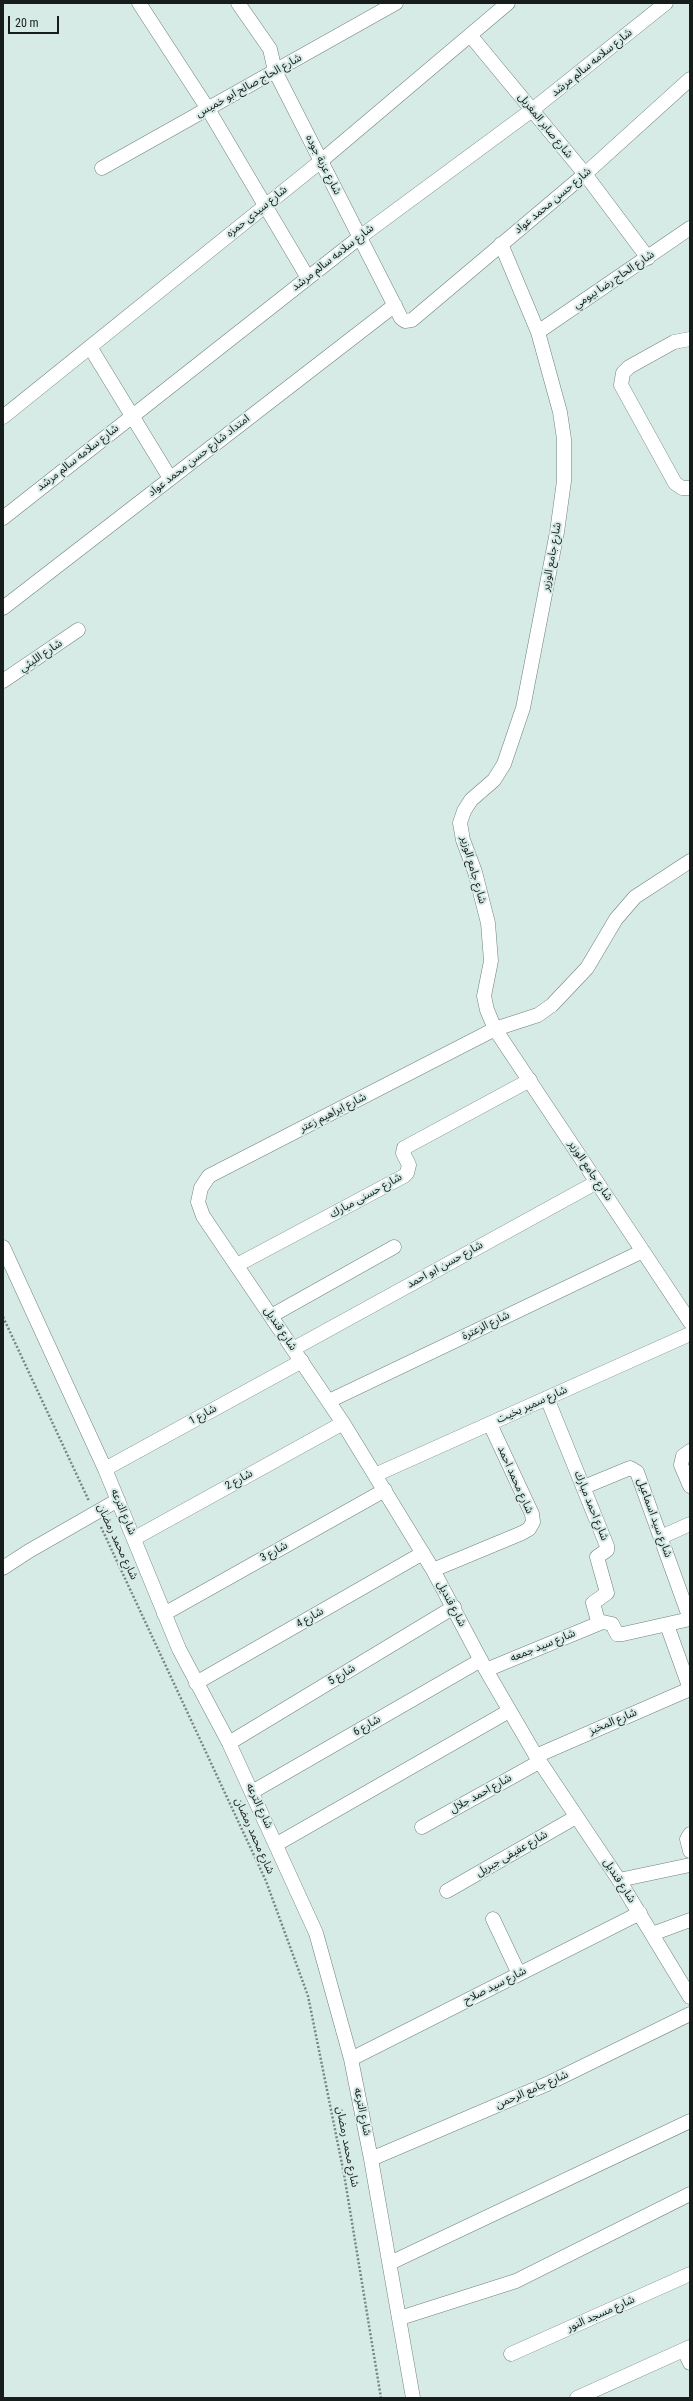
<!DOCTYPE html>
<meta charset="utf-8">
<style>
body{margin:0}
#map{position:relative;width:693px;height:2401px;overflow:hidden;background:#d6eae6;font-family:"Roboto Condensed",sans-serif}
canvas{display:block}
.frame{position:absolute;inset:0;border:4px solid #161d1b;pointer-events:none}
.scale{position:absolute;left:8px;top:16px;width:51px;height:18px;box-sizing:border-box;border:2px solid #161d1b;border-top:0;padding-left:5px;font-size:12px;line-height:14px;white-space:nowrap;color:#161d1b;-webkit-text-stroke:3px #d6eae6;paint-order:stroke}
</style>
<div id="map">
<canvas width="693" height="2401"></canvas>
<div class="frame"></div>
<div class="scale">20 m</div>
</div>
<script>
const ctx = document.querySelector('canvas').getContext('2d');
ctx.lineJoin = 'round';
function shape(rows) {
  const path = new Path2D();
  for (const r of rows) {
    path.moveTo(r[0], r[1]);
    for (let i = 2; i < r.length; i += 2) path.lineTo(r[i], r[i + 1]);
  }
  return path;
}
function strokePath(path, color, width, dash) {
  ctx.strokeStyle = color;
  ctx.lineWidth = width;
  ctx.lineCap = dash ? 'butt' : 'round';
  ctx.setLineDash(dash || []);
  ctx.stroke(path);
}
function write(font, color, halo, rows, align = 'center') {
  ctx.font = font + ' "Roboto Condensed","Noto Sans Arabic",sans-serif';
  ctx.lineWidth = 4;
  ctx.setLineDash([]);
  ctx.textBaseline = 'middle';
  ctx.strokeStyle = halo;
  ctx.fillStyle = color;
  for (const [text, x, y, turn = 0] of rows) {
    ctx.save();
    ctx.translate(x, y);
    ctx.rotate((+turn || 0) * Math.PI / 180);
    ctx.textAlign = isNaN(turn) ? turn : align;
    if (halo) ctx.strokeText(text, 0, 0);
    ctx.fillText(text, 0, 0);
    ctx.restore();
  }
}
const minor = shape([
 [139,3,208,109,308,278],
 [238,3,270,49,275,71,401,318,405,321,412,320,585,174,690,79],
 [470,35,585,174,648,258],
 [102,168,396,3],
 [501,244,538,332,560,412,564,439,564,481,557,532,523,708,504,764,494,780,471,800,464,811,460,823,463,840,475,872,488,923,491,961,484,996,487,1010,495,1029,690,1322],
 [538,332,690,228],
 [690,339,674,342,629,367,623,373,621,385,675,483,682,488,690,488],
 [90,347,170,478],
 [3,417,321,161,508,3],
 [3,518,360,237,532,110,666,3],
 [3,608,395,305],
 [3,681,78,630],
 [690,861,635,897,616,919,587,968,552,1005,538,1015,495,1029,209,1176,201,1188,198,1202,203,1216,343,1423,433,1570,486,1670,536,1756,619,1880,690,1997],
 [3,1247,105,1469,179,1649,229,1743,316,1933,351,2059,371,2159,413,2398],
 [237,1265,404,1176,407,1173,409,1165,403,1153,404,1148,530,1080],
 [271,1316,394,1247],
 [293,1349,597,1182],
 [547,1398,607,1546,607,1550,597,1557,607,1593,593,1603,598,1621,612,1624,617,1634,623,1634,690,1619],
 [329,1401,643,1251],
 [690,1451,683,1456,681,1465,690,1486],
 [105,1469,302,1361],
 [375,1475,690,1334],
 [584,1487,630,1468,637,1472,690,1619],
 [661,1537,690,1524],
 [135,1538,343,1423],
 [3,1568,29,1551,118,1500],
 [433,1570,522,1533,529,1529,533,1522,532,1514,490,1424],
 [164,1614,385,1490],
 [667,1625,690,1689],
 [486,1670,600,1623],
 [196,1683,423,1553],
 [229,1743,454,1607],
 [536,1756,690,1689],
 [252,1792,481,1660],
 [422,1827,539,1762],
 [690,1834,687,1839,690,1851],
 [277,1844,509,1711],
 [619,1880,690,1865],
 [447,1891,576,1817],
 [493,1919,519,1974],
 [652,1934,690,1920],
 [351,2059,640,1913],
 [371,2159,547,2084,690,2014],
 [390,2263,690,2121],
 [400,2318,516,2281,690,2194],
 [684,2350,690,2363],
 [511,2354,690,2274],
 [577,2398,690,2347]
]);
strokePath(minor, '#6f817e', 15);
strokePath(shape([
 [3,1317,89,1501],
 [101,1527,266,1881,308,1996,344,2174,381,2398]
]), '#788683', 2.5, [2, 2]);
strokePath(minor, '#fff', 14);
write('11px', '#161d1b', '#d6eae6', [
 ["شارع سلامه سالم مرشد",592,63,-39],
 ["شارع الحاج صالح ابو خميس",249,86,-29],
 ["شارع صابر المغربل",545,126,51],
 ["شارع عزبة جوده",323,165,63],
 ["شارع حسن محمد عواد",553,201,-40],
 ["شارع سيدى حمزه",257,212,-39],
 ["شارع سلامه سالم مرشد",333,258,-38],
 ["شارع الحاج رضا بيومي",614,280,-34],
 ["امتداد شارع حسن محمد عواد",199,456,-38],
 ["شارع سلامه سالم مرشد",78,458,-38],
 ["شارع جامع الوزير",552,557,-80],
 ["شارع الليثي",41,656,-34],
 ["شارع جامع الوزير",473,870,74],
 ["شارع ابراهيم زعتر",333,1113,-27],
 ["شارع جامع الوزير",590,1171,56],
 ["شارع حسنى مبارك",366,1196,-29],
 ["شارع حسن ابو احمد",445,1265,-29],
 ["شارع الزعترة",486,1326,-26],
 ["شارع قنديل",280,1329,56],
 ["شارع سمير بخيت",532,1405,-24],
 ["شارع 1",203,1415,-29],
 ["شارع 2",239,1480,-29],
 ["شارع محمد احمد",515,1480,66],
 ["شارع احمد مبارك",591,1506,68],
 ["شارع الترعه",123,1512,67],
 ["شارع سيد اسماعيل",654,1518,70],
 ["شارع محمد رمضان",117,1542,65],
 ["شارع 3",274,1552,-29],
 ["شارع قنديل",451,1604,62],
 ["شارع 4",310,1618,-30],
 ["شارع سيد جمعه",543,1646,-22],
 ["شارع 5",342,1675,-31],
 ["شارع المخبز",613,1722,-23],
 ["شارع 6",367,1726,-30],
 ["شارع احمد جلال",481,1794,-29],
 ["شارع الترعه",259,1806,65],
 ["شارع محمد رمضان",254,1836,66],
 ["شارع عفيفى جبريل",512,1854,-30],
 ["شارع قنديل",619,1881,57],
 ["شارع سيد صلاح",495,1986,-27],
 ["شارع جامع الرحمن",532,2090,-24],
 ["شارع الترعه",362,2112,78],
 ["شارع محمد رمضان",347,2147,79],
 ["شارع مسجد النور",601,2314,-24]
]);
</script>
